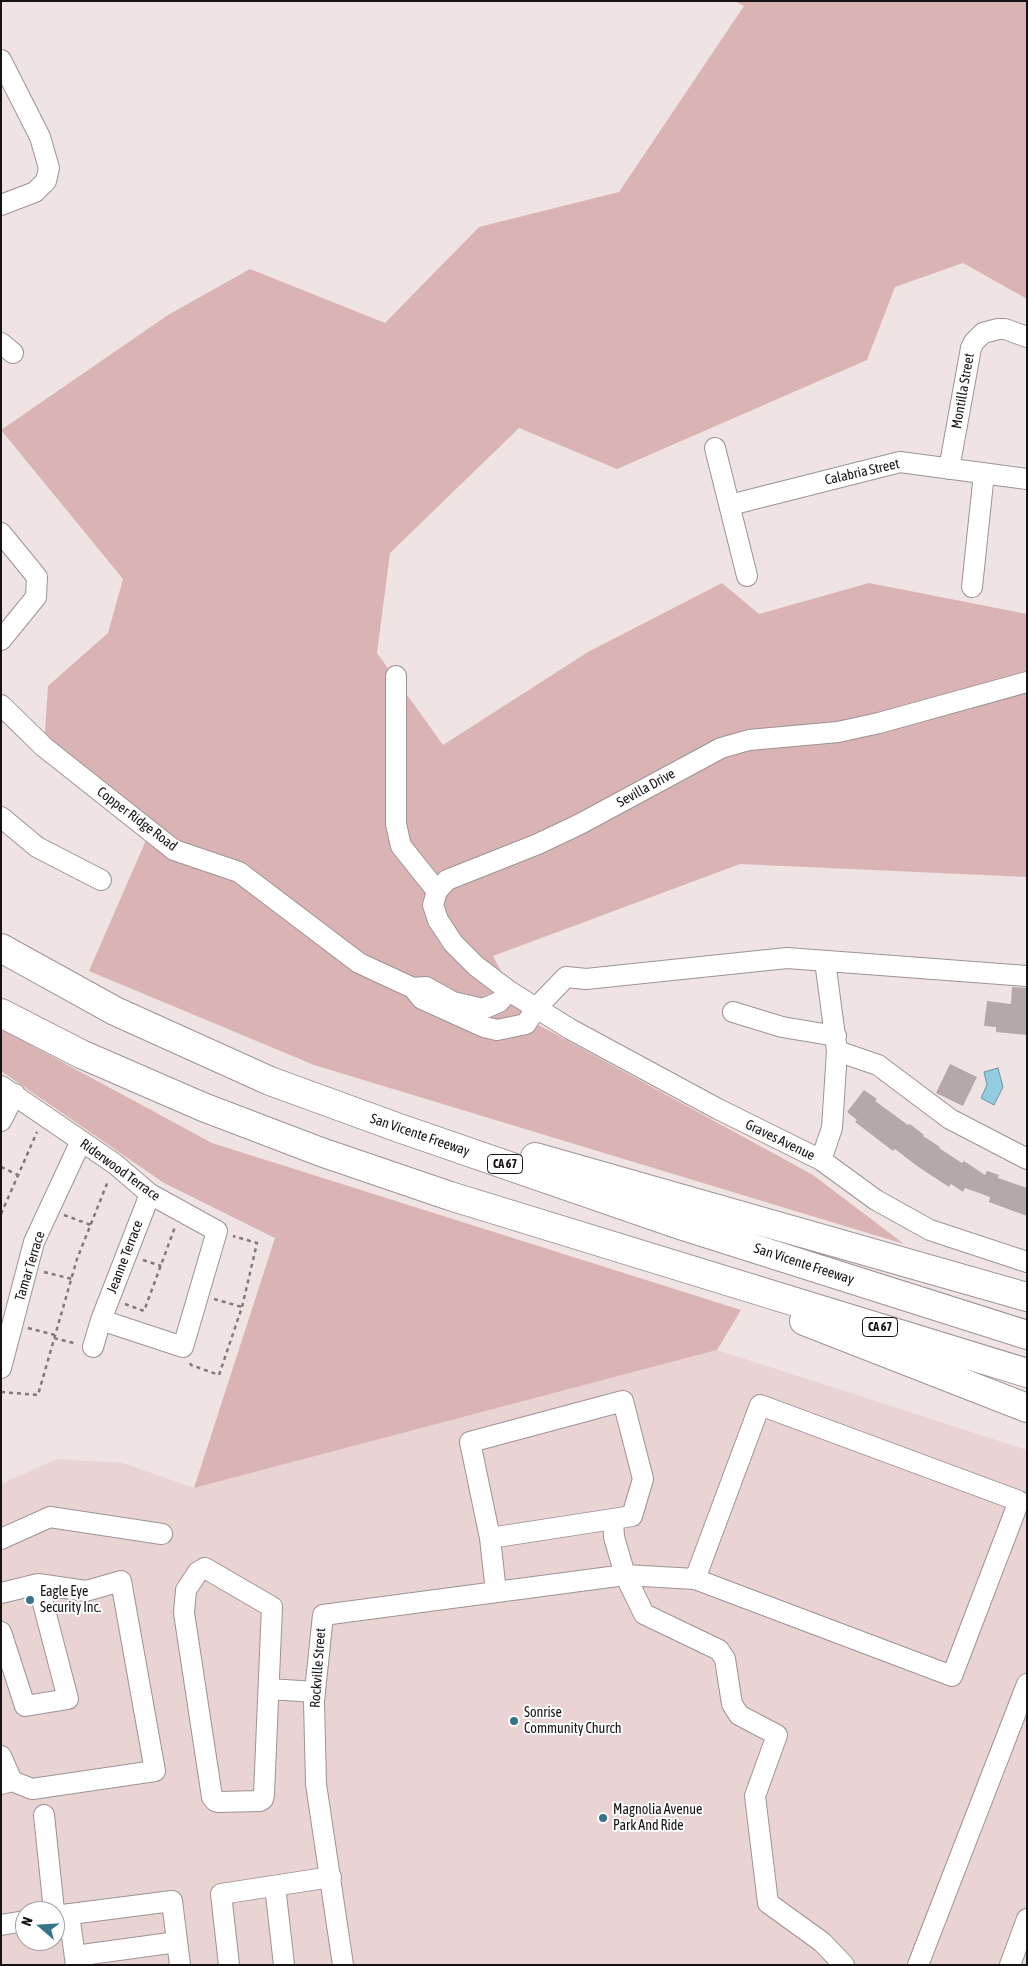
<!DOCTYPE html>
<style>
body{margin:0}
#map{position:relative;width:1028px;height:1966px;overflow:hidden;background:#f0e3e3;font-family:"Asap Condensed",sans-serif}
canvas{display:block}
.frame{position:absolute;inset:0;border:2px solid #171213;pointer-events:none}
.north{position:absolute;left:15px;top:1901px;width:50px;height:50px;box-sizing:border-box;background:#fff;border:1px solid #a2a0a1;border-radius:50%;rotate:289deg;font-size:14px;font-weight:700;line-height:20px;text-align:center;color:#171213}
.north::after{content:'';display:block;margin:auto;width:18px;height:22px;background:#357589;clip-path:polygon(50% 0,100% 100%,50% 72%,0 100%)}
</style>
<div id="map">
<canvas width="1028" height="1966"></canvas>
<div class="frame"></div>
<div class="north">N</div>
</div>
<script>
const ctx = document.querySelector('canvas').getContext('2d');
ctx.lineJoin = 'round';
function fillPath(path, color) {
  ctx.fillStyle = color;
  ctx.fill(path, 'evenodd');
}
function shape(rows) {
  const path = new Path2D();
  for (const r of rows) {
    path.moveTo(r[0], r[1]);
    for (let i = 2; i < r.length; i += 2) path.lineTo(r[i], r[i + 1]);
  }
  return path;
}
function strokePath(path, color, width, dash) {
  ctx.strokeStyle = color;
  ctx.lineWidth = width;
  ctx.lineCap = dash ? 'butt' : 'round';
  ctx.setLineDash(dash || []);
  ctx.stroke(path);
}
function write(font, color, halo, rows, align = 'center') {
  ctx.font = font + ' "Asap Condensed",sans-serif';
  ctx.lineWidth = 4;
  ctx.setLineDash([]);
  ctx.textBaseline = 'middle';
  ctx.strokeStyle = halo;
  ctx.fillStyle = color;
  for (const [text, x, y, turn = 0] of rows) {
    ctx.save();
    ctx.translate(x, y);
    ctx.rotate((+turn || 0) * Math.PI / 180);
    ctx.textAlign = isNaN(turn) ? turn : align;
    if (halo) ctx.strokeText(text, 0, 0);
    ctx.fillText(text, 0, 0);
    ctx.restore();
  }
}
fillPath(shape([
 [717,1350,1027,1450,1027,1965,1,1965,1,1484,57,1459,123,1463,194,1488],
 [25,1911,55,1911,55,1941,25,1941]
]), '#e9d3d3');
fillPath(shape([
 [734,1,1027,1,1027,299,963,263,895,287,867,360,617,469,519,428,390,553,377,653,443,745,588,652,722,583,759,614,869,583,1027,614,1027,877,740,864,493,956,526,1018,813,1175,904,1244,314,1065,89,971,150,831,44,747,48,686,108,633,123,579,1,430,168,315,250,269,385,323,479,227,619,192,744,6],
 [1,1029,212,1143,741,1310,717,1350,194,1488,275,1238,164,1183,1,1071]
]), '#dab4b5');
const water = shape([
 [998,1068,1003,1087,994,1105,981,1098,987,1085,984,1072,998,1068]
]);
fillPath(water, '#94ccdf');
strokePath(water, '#6e94a2', 1);
fillPath(shape([
 [1012,987,1027,988,1027,1035,996,1032,996,1027,984,1026,987,1001,1011,1004],
 [950,1064,977,1077,963,1106,936,1093],
 [864,1090,877,1099,875,1101,908,1125,910,1124,924,1135,923,1136,940,1147,939,1148,962,1163,964,1161,985,1175,987,1171,999,1175,998,1178,1027,1188,1027,1216,989,1202,990,1197,965,1188,963,1192,951,1184,949,1187,917,1166,895,1149,893,1151,855,1122,857,1120,847,1112]
]), '#b5a8a9');
const minor = shape([
 [1,60,40,137,49,168,46,181,35,192,1,205],
 [1,343,13,353],
 [715,448,747,576],
 [949,469,971,348,974,342,983,333,998,329,1005,329,1027,337],
 [730,505,900,462,1027,479],
 [1,533,37,577,36,597,1,640],
 [972,587,984,473],
 [396,676,396,824,401,846,437,891],
 [1027,682,879,723,838,732,749,740,721,748,580,824,538,844,447,880,437,891,433,905,438,920,453,943,476,966,509,991,570,1029,718,1109,821,1160,876,1200,930,1230,1027,1262],
 [1,705,44,747,174,850,239,872,359,963,413,988,426,987,453,1002,483,1009,499,1002,509,991],
 [1,817,37,847,101,880],
 [413,988,422,999,484,1027,497,1030,526,1024,536,1008,566,977,586,979,787,958,1027,976],
 [733,1012,782,1027,836,1036],
 [837,1051,878,1065,950,1119,1027,1159],
 [1,1086,115,1164,150,1194,217,1231,183,1347,101,1320,150,1194],
 [1,1121,15,1094],
 [821,1160,832,1128,837,1051,825,961],
 [93,1347,101,1320],
 [1,1368,34,1242,81,1141],
 [490,1538,470,1442,623,1401,643,1479,632,1516,613,1519],
 [1,1539,50,1517,162,1534],
 [205,1568,272,1607,264,1794,263,1799,260,1801,219,1802,215,1801,212,1797,184,1613,186,1590,198,1572,205,1568],
 [496,1592,490,1538,613,1519,614,1537,625,1575,644,1614,719,1650,725,1659,732,1704,739,1715,777,1735,755,1796,768,1903,822,1942,844,1965],
 [1,1593,38,1584,86,1591,121,1581,155,1771,32,1789,12,1781],
 [1,1632,25,1706,68,1699,38,1584],
 [269,1689,315,1692],
 [1,1756,12,1781,1,1784],
 [44,1815,54,1911],
 [275,1886,284,1965],
 [69,1914,76,1965],
 [55,1916,172,1901,180,1965],
 [1,1925,25,1921],
 [75,1956,177,1942],
 [229,1965,221,1894,331,1877],
 [343,1965,316,1784,314,1701,323,1615,625,1575,695,1579,952,1676,1019,1501,760,1405,695,1579],
 [918,1965,1027,1684],
 [1010,1965,1027,1919]
]);
const highway = shape([
 [1,948,115,1011,270,1081,399,1128,683,1226,1027,1335],
 [1,1013,81,1054,203,1107,321,1152,450,1196,1027,1373],
 [535,1157,1027,1297],
 [804,1321,1027,1408]
]);
strokePath(minor, '#9f9393', 22);
strokePath(highway, '#9f9393', 30);
strokePath(shape([
 [1,1167,18,1175],
 [1,1214,37,1132],
 [64,1215,91,1225],
 [143,1260,161,1266],
 [44,1272,72,1279],
 [214,1299,242,1307],
 [125,1304,144,1311,175,1227],
 [28,1328,55,1335],
 [54,1338,77,1344],
 [190,1363,191,1365,219,1375,242,1307,257,1243,233,1236],
 [1,1392,38,1395,77,1259,108,1181]
]), '#82797a', 2.5, [4, 4]);
strokePath(minor, '#fff', 20);
strokePath(highway, '#fff', 28);
for (const [x, y, r, color] of [
 [30,1600,5,"#357589"],
 [514,1721,5,"#357589"],
 [603,1818,5,"#357589"]
]) {
  const dot = new Path2D();
  dot.arc(x, y, r, 0, 2 * Math.PI);
  ctx.fillStyle = color;
  ctx.fill(dot);
  strokePath(dot, '#fff', 2);
}
for (const [x, y, w] of [
 [505,1164,35],
 [880,1327,35]
]) {
  const box = new Path2D();
  box.roundRect(x - w / 2, y - 9.5, w, 19, 4);
  ctx.fillStyle = '#fff';
  ctx.fill(box);
  strokePath(box, '#171213', 1);
}
write('bold 12px', '#171213', null, [
 ["CA 67",505,1164],
 ["CA 67",880,1327]
]);
write('14px', '#171213', '#fff', [
 ["Montilla Street",963,391,-80],
 ["Calabria Street",862,472,-13],
 ["Sevilla Drive",646,788,-29],
 ["Copper Ridge Road",137,819,37],
 ["San Vicente Freeway",420,1135,19],
 ["Graves Avenue",780,1140,26],
 ["Riderwood Terrace",120,1170,36],
 ["Jeanne Terrace",125,1257,-69],
 ["San Vicente Freeway",804,1264,18],
 ["Tamar Terrace",30,1266,-73],
 ["Rockville Street",318,1668,-86]
]);
write('14px', '#171213', '#fff', [
 ["Eagle Eye",40,1592],
 ["Security Inc.",40,1608],
 ["Sonrise",524,1713],
 ["Community Church",524,1729],
 ["Magnolia Avenue",613,1810],
 ["Park And Ride",613,1826]
], 'left');
</script>
